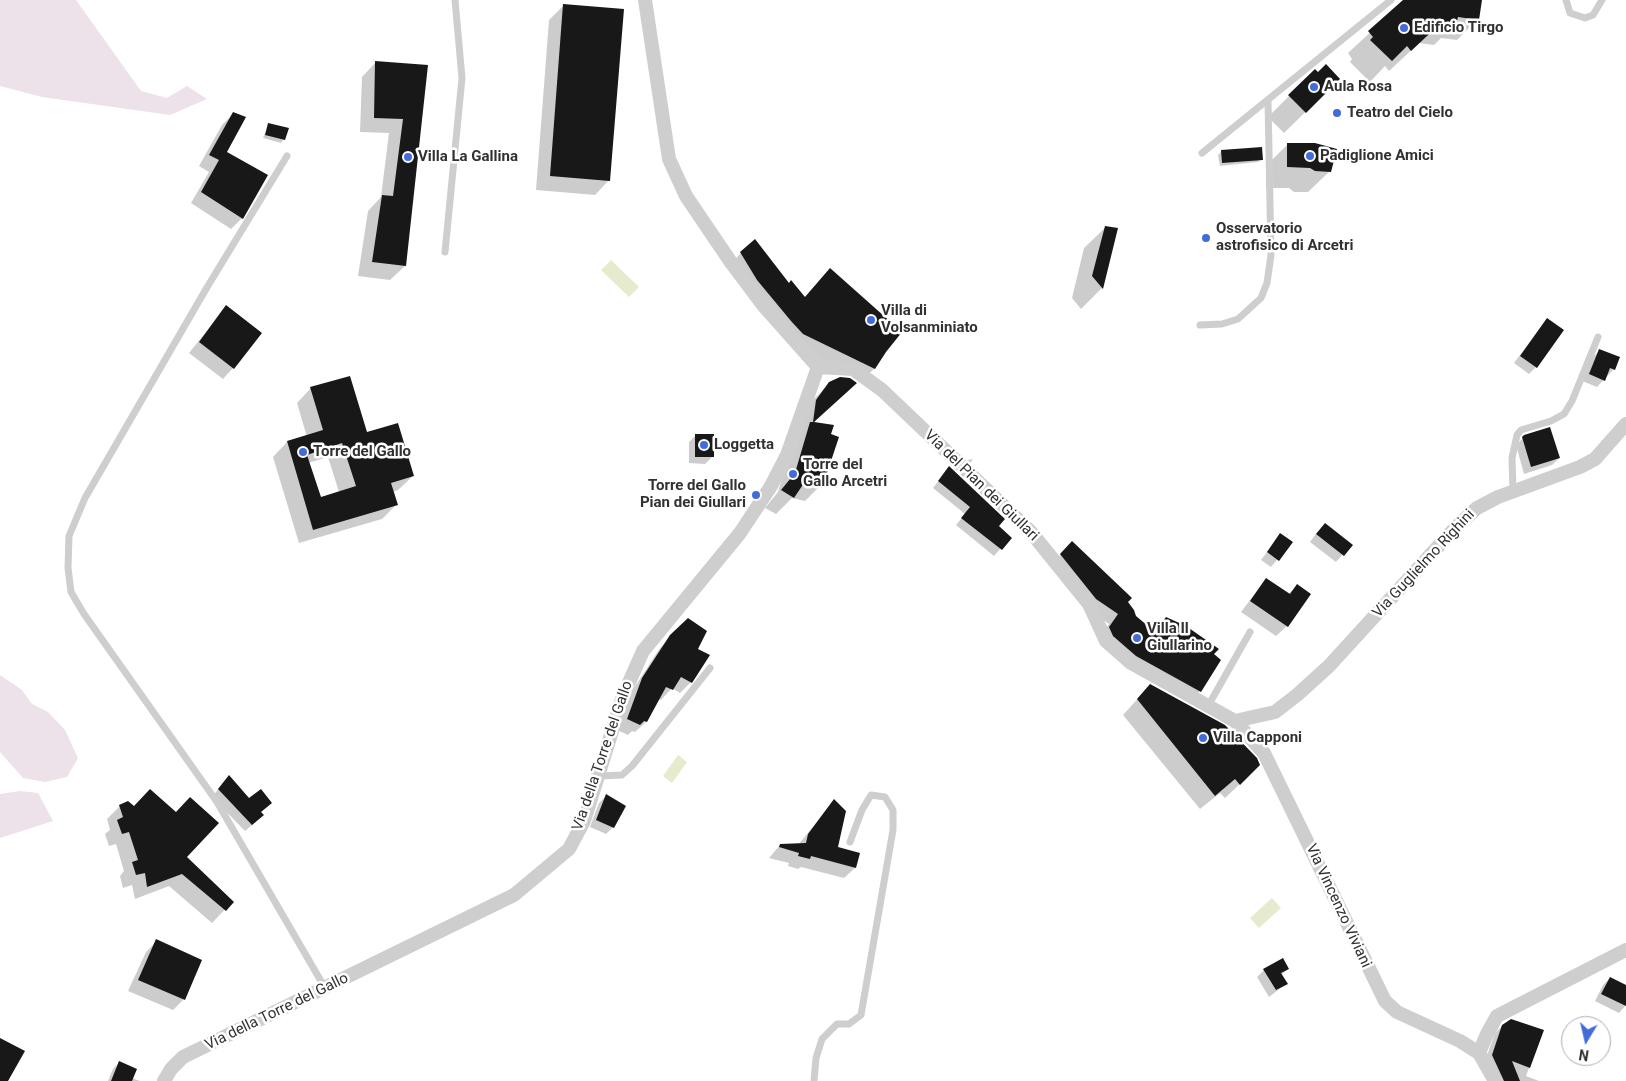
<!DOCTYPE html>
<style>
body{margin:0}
#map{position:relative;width:1626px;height:1081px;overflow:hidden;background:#fff;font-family:Roboto,sans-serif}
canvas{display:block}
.north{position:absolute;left:1561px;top:1016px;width:50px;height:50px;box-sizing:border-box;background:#fff;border:1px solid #adadad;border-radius:50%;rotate:189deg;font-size:14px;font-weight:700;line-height:20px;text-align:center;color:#313131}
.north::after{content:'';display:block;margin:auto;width:18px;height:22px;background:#416cda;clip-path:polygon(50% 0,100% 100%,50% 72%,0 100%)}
</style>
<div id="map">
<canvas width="1626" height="1081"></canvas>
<div class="north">N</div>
</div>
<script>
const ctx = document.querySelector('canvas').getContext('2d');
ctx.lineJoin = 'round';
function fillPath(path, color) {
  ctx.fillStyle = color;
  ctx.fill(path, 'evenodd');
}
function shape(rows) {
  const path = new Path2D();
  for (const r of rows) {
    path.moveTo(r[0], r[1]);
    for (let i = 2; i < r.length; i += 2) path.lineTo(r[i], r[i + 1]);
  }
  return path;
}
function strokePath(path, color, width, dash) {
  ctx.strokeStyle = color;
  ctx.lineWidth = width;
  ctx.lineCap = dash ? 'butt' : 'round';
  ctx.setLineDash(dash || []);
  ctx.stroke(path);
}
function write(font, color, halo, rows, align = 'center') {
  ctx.font = font + ' Roboto,sans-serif';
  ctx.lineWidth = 5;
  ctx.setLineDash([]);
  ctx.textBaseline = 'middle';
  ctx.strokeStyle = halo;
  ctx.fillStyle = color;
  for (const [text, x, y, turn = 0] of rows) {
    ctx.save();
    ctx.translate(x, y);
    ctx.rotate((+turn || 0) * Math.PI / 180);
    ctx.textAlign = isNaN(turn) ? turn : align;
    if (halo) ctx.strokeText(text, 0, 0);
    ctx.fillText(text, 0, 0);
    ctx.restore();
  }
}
fillPath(shape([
 [0,0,76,0,141,91,167,98,187,86,207,99,170,115,42,97,0,86],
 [0,675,22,690,32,704,48,712,65,730,78,758,67,777,45,782,23,778,0,752],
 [20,791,38,793,53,821,0,838,0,794]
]), '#ede1ea');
fillPath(shape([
 [611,260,639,287,629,297,601,270],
 [678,755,687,762,672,783,663,776],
 [1272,898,1281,908,1259,928,1250,918]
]), '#e6ebce');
fillPath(shape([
 [1405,0,1481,0,1478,19,1457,40,1441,38,1434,45,1419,43,1389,71,1385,66,1370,82,1350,62,1352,59,1348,53],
 [564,5,609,180,595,195,536,190,549,20],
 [376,62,427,67,405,266,390,280,358,276,368,211,381,197,389,133,360,132,362,77],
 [1315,70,1318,74,1339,79,1284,133,1268,117],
 [233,114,225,152,242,218,231,229,191,203,209,172,199,166,222,125],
 [269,124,284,139,281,143,263,138],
 [1288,144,1330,171,1308,192,1294,192,1289,188,1266,188,1266,166],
 [1222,151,1261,159,1258,162,1220,166,1218,155],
 [1106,227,1116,229,1102,288,1081,309,1072,298,1084,248],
 [741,253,788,285,804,298,830,269,884,351,874,369,862,380,791,346,729,265],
 [226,307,233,368,223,379,189,353],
 [1547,319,1536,367,1529,374,1514,363],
 [1599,351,1614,369,1597,387,1582,381,1592,358],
 [830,383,813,423,822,484,805,501,792,498,776,514,765,508,778,492,793,440,812,401],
 [311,388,413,476,398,490,393,492,397,504,382,519,299,543,273,457,287,442,307,437,297,403],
 [328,457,339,492,320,498,308,463],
 [696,435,712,457,705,464,689,463,689,442],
 [1525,436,1559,458,1552,465,1524,474,1516,445],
 [973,459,968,466,965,462,967,460],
 [949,467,997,526,1010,538,994,556,956,525,965,514,933,488],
 [1318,531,1351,545,1336,562,1310,542],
 [1280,535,1291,543,1271,567,1261,560],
 [1063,552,1126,602,1135,617,1154,633,1167,619,1200,691,1190,701,1100,637,1109,624,1086,608,1051,565],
 [1266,579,1288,594,1297,586,1287,626,1276,636,1241,612],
 [688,620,696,649,691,682,680,693,672,688,661,700,658,699,646,722,635,732,632,731,628,735,617,730,632,691,660,648],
 [1150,685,1244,780,1225,798,1220,793,1200,809,1123,715],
 [228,777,260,812,256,822,245,831,212,797],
 [606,796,613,827,606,834,590,827,599,803],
 [834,801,836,848,855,868,844,878,801,867,798,869,788,866,789,863,769,858,780,845,798,845],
 [120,806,185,857,232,902,212,923,169,886,135,899,132,885,123,888,120,876,124,871,116,844,109,846,105,834,110,830,107,819],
 [157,941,201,961,183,1000,173,1010,128,991,146,952],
 [1288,969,1281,975,1286,984,1269,997,1257,977,1264,970],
 [1610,978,1626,987,1626,1005,1619,1013,1595,1001,1603,985],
 [1504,1024,1543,1031,1526,1076,1539,1081,1491,1081,1484,1064,1495,1033],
 [120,1062,132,1078,140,1081,108,1081,113,1069]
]), '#0003');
fillPath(shape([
 [1403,0,1482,0,1479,20,1458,17,1456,25,1442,22,1411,51,1407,46,1392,61,1370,40,1373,37,1368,31],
 [563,4,624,9,610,181,550,176],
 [375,61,428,65,406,266,372,262,382,195,393,196,403,119,374,118],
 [1326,64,1340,79,1306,113,1288,95,1315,69,1318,72],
 [233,112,246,117,227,152,268,175,243,219,201,192,219,160,209,155],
 [268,123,289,128,285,140,265,135],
 [1287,143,1315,143,1337,149,1331,172,1315,171,1310,168,1287,167],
 [1262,147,1263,160,1222,163,1221,150],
 [1105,226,1118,228,1103,289,1092,276],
 [755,239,789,283,791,280,805,297,830,268,902,332,886,352,875,369,803,334,791,321,757,280,740,252],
 [226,305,262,333,234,369,199,342],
 [1547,318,1564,330,1537,368,1520,356],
 [1599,349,1620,357,1615,370,1610,368,1605,381,1589,374],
 [350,376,367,432,398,423,414,476,391,483,398,505,313,530,287,441,323,430,310,387],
 [342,443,356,486,321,497,307,455],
 [840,377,850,378,857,383,814,422,834,425,831,434,839,437,823,485,806,480,794,498,781,490,795,473,810,422,813,422,816,400,829,382],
 [1550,427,1560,458,1531,467,1522,437,1524,435],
 [695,434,714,434,714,457,695,457],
 [949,466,1005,519,999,526,1012,538,1002,550,961,518,970,507,938,481],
 [1325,523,1353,545,1344,556,1316,534],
 [1280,533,1293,542,1279,561,1267,552],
 [1072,541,1132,598,1128,602,1134,610,1136,616,1155,632,1166,617,1186,626,1219,649,1214,654,1221,660,1201,692,1136,656,1113,636,1109,627,1118,614,1096,599,1060,554],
 [1266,578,1290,594,1297,584,1311,594,1288,627,1250,601],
 [688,618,707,631,698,649,710,655,692,683,681,677,673,690,666,687,647,722,644,721,640,725,627,719,642,678,670,635],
 [1150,684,1225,725,1257,758,1260,765,1240,785,1235,779,1215,796,1137,699],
 [229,775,249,798,261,789,272,803,261,812,264,815,252,825,218,789],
 [150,789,176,812,190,797,219,823,187,857,234,902,226,911,182,874,147,887,145,873,136,875,132,862,138,860,129,832,122,834,117,820,123,817,119,805,128,801,134,806],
 [606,794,626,806,614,828,596,820],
 [834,799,846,811,838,847,860,853,856,868,811,856,810,859,798,856,799,853,779,847,780,844,806,843,808,834],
 [156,939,202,960,185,1000,138,980],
 [1283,958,1289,969,1281,973,1288,984,1276,990,1263,969],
 [1610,977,1626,985,1626,1006,1601,994],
 [1511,1019,1544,1030,1530,1068,1512,1061,1520,1081,1504,1081,1492,1055,1502,1025],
 [0,1038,25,1051,8,1081,0,1081],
 [119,1061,137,1069,132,1081,111,1081]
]), '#181818');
strokePath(shape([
 [1566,0,1570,13,1585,18,1593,15,1602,0],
 [1202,153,1391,0],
 [287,156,206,289,85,498,69,536,68,568,71,592,84,614,217,802,325,988],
 [445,252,462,78,455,0],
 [1200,325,1222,324,1238,319,1261,298,1267,283,1271,255,1268,101],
 [1513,491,1512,458,1517,435,1521,430,1551,421,1564,414,1572,401,1598,337],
 [1208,706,1250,632],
 [598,776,622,775,632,766,710,668],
 [814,1081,816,1058,822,1039,837,1024,849,1024,861,1015,893,830,893,810,885,797,871,795,862,810,850,842]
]), '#cecece', 7);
strokePath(shape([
 [645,0,669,159,686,196,730,261,763,305,818,367],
 [818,367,853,369,882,390,1030,531,1089,604,1106,641,1131,663,1235,721,1264,753,1385,1001,1397,1012,1460,1041,1479,1053],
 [1235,721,1275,712,1297,695,1329,666,1456,527,1477,508,1498,497,1580,467,1595,459,1626,424],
 [164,1081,171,1069,183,1057,514,895,569,849,584,821,623,696,643,651,740,533,771,486,787,455,818,367],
 [1495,1081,1479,1053,1487,1034,1497,1016,1626,950]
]), '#cecece', 14);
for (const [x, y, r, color] of [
 [1404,28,5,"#416cda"],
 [1314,87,5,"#416cda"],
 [1337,113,5,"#416cda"],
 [1310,156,5,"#416cda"],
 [408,157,5,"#416cda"],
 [1206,238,5,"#416cda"],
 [871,320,5,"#416cda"],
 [704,445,5,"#416cda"],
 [303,452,5,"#416cda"],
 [793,474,5,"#416cda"],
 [756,495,5,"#416cda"],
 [1137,638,5,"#416cda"],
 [1203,738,5,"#416cda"]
]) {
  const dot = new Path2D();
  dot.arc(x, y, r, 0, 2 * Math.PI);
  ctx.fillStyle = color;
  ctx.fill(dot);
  strokePath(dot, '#fff', 2);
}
write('bold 15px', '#313131', '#fff', [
 ["Edificio Tirgo",1414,28],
 ["Aula Rosa",1324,87],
 ["Teatro del Cielo",1347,113],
 ["Padiglione Amici",1320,156],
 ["Villa La Gallina",418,157],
 ["Osservatorio",1216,229],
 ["astrofisico di Arcetri",1216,246],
 ["Villa di",881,311],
 ["Volsanminiato",881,328],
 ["Loggetta",714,445],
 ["Torre del Gallo",313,452],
 ["Torre del",803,465],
 ["Gallo Arcetri",803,482],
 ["Torre del Gallo",746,486,"right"],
 ["Pian dei Giullari",746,503,"right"],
 ["Villa Il",1147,629],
 ["Giullarino",1147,646],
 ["Villa Capponi",1213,738]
], 'left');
write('15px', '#313131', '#fff', [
 ["Via del Pian dei Giullari",981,486,44],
 ["Via Guglielmo Righini",1424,564,-47],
 ["Via della Torre del Gallo",603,756,-71],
 ["Via Vincenzo Viviani",1338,906,65],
 ["Via della Torre del Gallo",277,1012,-26]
]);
</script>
